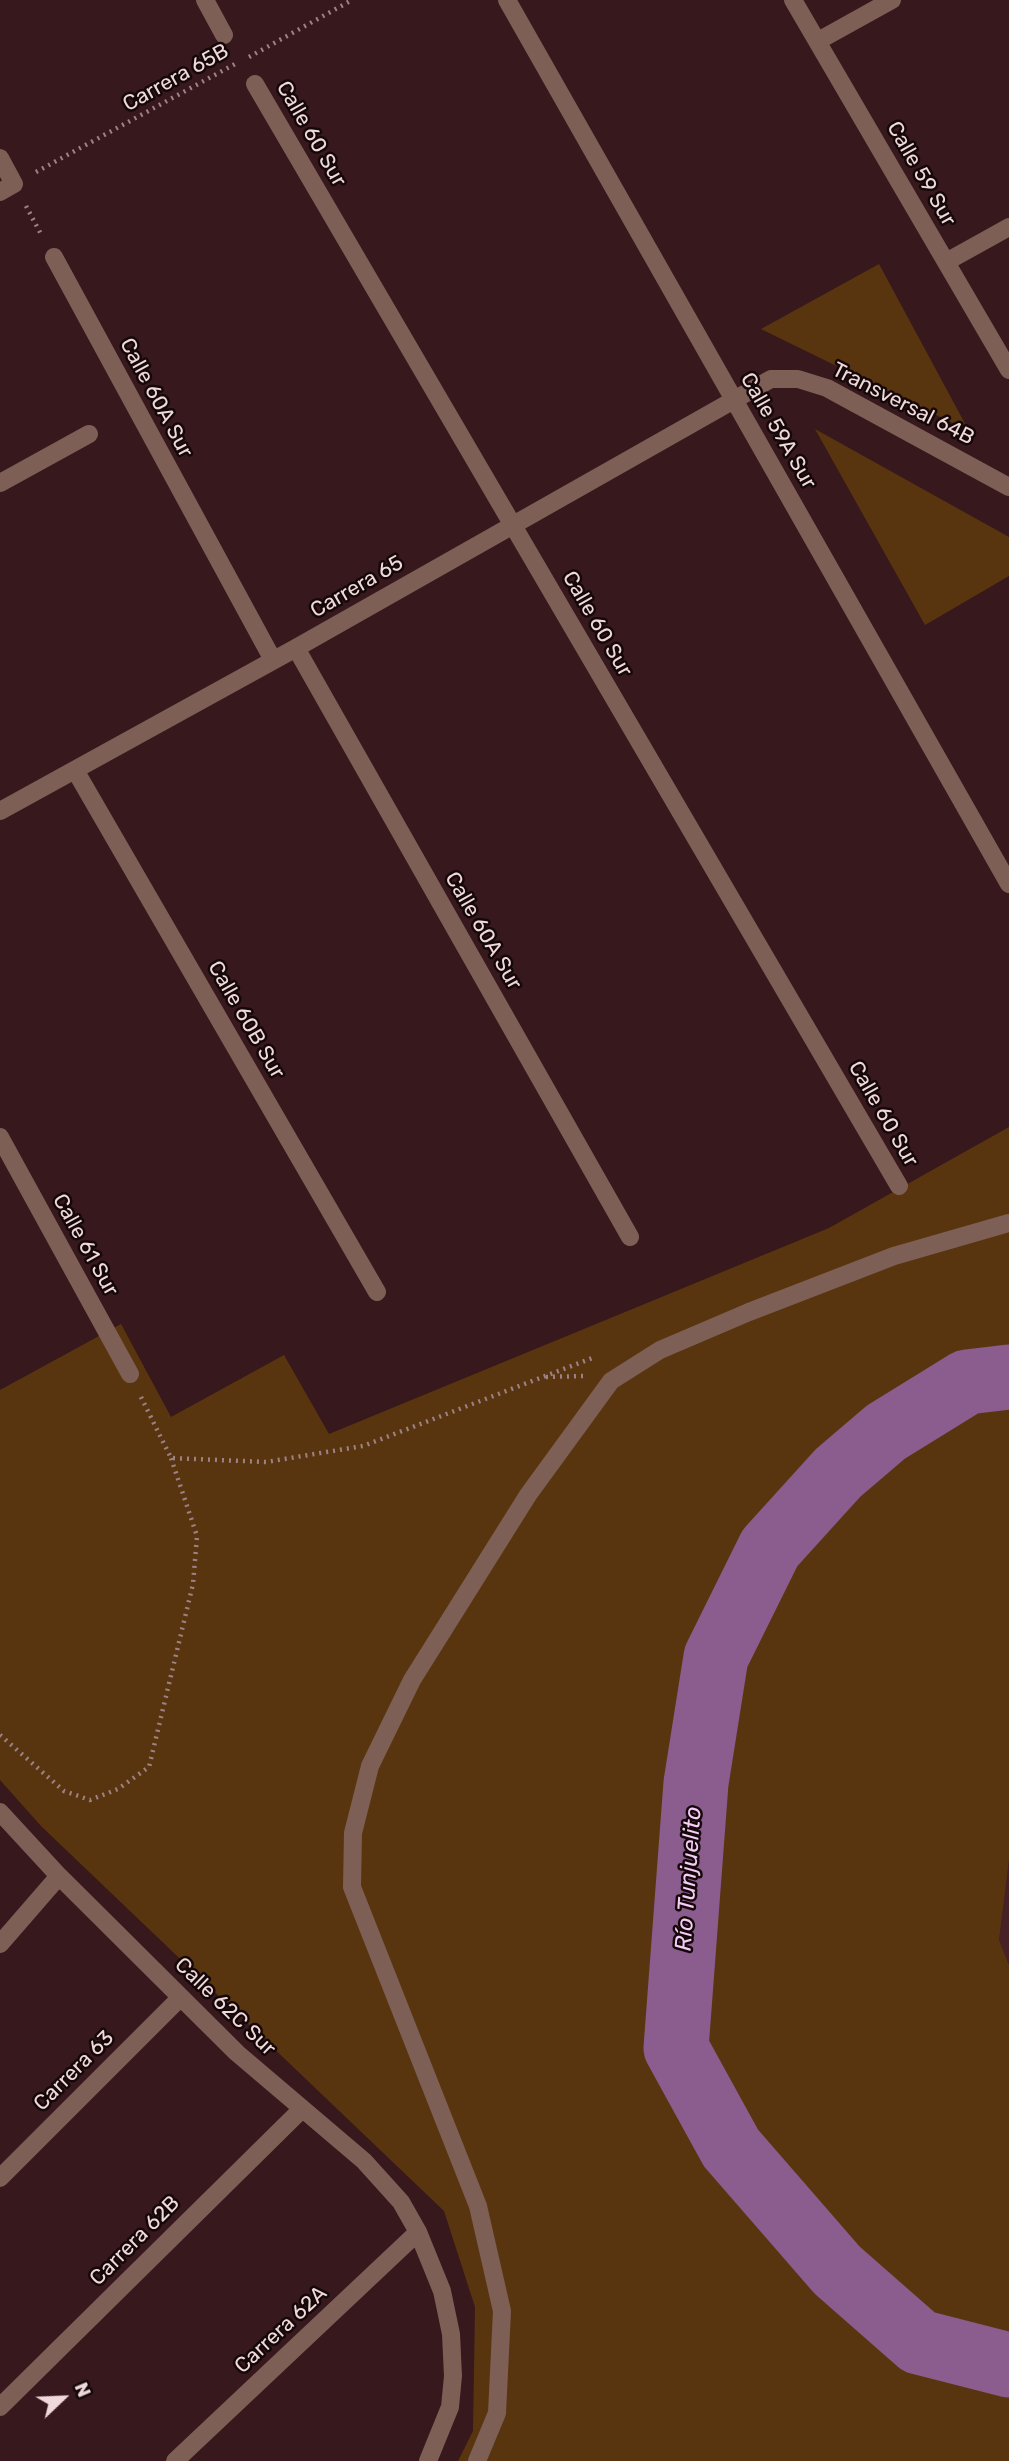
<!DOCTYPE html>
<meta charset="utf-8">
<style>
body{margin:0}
#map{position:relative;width:1009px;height:2461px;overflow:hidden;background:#37181c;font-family:Rubik,sans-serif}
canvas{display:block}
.north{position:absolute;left:28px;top:2363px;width:70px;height:70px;-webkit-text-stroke:5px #150809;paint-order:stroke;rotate:67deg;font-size:19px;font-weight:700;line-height:28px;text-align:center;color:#f0d9db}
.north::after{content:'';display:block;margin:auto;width:24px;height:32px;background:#f0d9db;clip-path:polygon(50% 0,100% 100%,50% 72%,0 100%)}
</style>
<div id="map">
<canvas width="1009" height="2461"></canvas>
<div class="north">N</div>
</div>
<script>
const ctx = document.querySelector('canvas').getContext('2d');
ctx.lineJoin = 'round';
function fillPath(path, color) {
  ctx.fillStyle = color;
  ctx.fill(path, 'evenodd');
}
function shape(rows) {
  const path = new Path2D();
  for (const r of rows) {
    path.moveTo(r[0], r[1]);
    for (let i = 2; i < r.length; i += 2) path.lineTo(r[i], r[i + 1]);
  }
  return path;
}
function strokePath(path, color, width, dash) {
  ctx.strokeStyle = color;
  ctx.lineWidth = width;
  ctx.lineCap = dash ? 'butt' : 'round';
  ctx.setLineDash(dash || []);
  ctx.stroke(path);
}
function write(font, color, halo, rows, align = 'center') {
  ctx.font = font + ' Rubik,sans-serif';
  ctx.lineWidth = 5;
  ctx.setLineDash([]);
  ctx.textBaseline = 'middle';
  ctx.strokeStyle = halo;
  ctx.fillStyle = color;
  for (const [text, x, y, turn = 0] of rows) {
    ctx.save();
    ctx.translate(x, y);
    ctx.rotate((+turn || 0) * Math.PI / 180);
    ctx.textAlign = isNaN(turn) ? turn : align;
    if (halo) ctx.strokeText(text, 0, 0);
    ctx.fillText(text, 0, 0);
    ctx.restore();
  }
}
fillPath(shape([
 [1009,1860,1009,1965,999,1940]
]), '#462125');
fillPath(shape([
 [879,264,969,431,761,329],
 [815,429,1009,537,1009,576,925,625],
 [1009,1127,1009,1860,999,1940,1009,1965,1009,2461,458,2461,473,2431,475,2307,444,2211,41,1826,0,1780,0,1390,121,1324,171,1417,284,1355,329,1434,829,1228]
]), '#59350f');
strokePath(shape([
 [1009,1377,967,1382,886,1432,838,1473,770,1548,716,1657,696,1783,676,2048,731,2148,837,2270,919,2342,1009,2365]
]), '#8b5c8e', 65);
strokePath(shape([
 [249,57,352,0],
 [36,172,235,64],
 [26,206,42,236],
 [546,1377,583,1376],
 [141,1397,171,1458,266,1462,363,1446,595,1357],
 [0,1735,64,1791,90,1800,118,1789,149,1767,193,1584,197,1536,171,1458]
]), '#9d8285', 4.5, [2, 5]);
strokePath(shape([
 [477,2461,497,2413,502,2311,478,2206,352,1887,353,1833,370,1766,412,1680,528,1495,611,1381,660,1350,749,1312,894,1256,1009,1223]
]), '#7d5f56', 18);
strokePath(shape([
 [205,0,224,35],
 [507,0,1009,884],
 [793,0,1009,370],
 [818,41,892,0],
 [255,84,899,1186],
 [0,158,14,184,0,192],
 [54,257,273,660],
 [946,262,1009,227],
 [0,483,89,434],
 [296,648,630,1237],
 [75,770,377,1292],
 [0,811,296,648,771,379,798,379,827,388,1009,487],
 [0,1137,130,1374],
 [0,1812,59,1876,237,2053,364,2161,401,2202,418,2232,442,2291,451,2334,453,2376,450,2407,428,2461],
 [0,1944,59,1876],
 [0,2178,181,1997],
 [0,2407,302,2109],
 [175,2461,418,2232]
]), '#7d5f56', 18);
write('21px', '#f0d9db', '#150809', [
 ["Carrera 65B",176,78,-29],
 ["Calle 60 Sur",311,134,60],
 ["Calle 59 Sur",921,174,60],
 ["Calle 60A Sur",156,398,62],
 ["Transversal 64B",903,404,27],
 ["Calle 59A Sur",778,431,60],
 ["Carrera 65",357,587,-30],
 ["Calle 60 Sur",597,624,60],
 ["Calle 60A Sur",483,931,60],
 ["Calle 60B Sur",246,1020,60],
 ["Calle 60 Sur",883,1114,60],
 ["Calle 61 Sur",85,1245,61],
 ["Calle 62C Sur",225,2007,44],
 ["Carrera 63",74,2071,-45],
 ["Carrera 62B",135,2241,-45],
 ["Carrera 62A",281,2330,-43]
]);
write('italic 23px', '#f6cdf8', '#150809', [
 ["Río Tunjuelito",689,1879,-86]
]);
</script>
